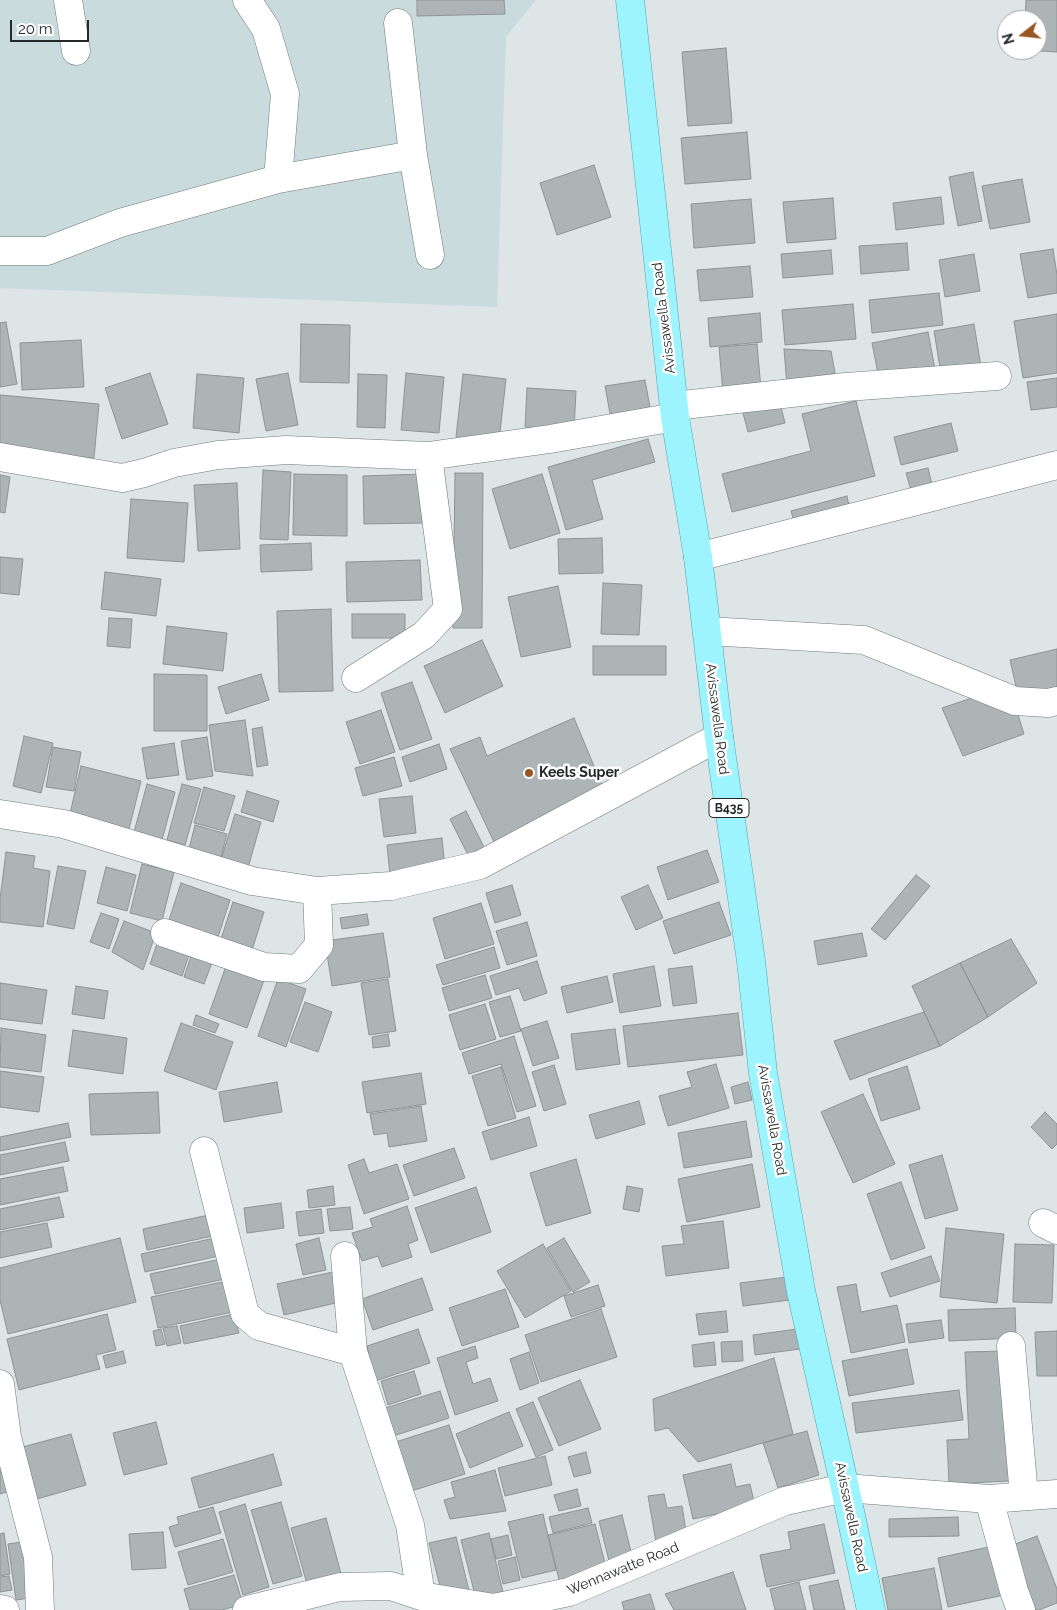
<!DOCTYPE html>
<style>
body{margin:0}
#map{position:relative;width:1057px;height:1610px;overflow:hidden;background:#dde5e6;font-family:Raleway,sans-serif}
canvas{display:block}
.north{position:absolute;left:997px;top:10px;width:50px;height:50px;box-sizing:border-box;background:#fff;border:1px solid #a8a9a9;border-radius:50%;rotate:254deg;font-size:14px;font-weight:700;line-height:20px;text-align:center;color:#252828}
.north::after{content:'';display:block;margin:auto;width:18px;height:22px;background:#985623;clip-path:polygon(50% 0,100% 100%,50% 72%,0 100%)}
.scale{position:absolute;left:10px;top:20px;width:79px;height:22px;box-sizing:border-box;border:2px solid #252828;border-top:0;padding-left:6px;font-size:15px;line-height:18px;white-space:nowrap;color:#252828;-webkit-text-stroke:4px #fff;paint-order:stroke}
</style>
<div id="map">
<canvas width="1057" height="1610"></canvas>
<div class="north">N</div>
<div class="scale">20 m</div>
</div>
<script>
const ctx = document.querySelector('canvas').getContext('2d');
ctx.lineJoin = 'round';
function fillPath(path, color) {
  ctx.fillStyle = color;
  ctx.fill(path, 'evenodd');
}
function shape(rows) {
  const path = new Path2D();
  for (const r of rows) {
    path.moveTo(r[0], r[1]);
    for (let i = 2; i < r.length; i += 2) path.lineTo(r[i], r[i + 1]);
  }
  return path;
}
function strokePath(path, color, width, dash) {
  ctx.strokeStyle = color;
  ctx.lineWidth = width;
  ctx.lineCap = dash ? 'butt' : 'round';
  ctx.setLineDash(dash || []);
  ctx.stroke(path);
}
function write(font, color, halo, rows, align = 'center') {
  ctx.font = font + ' Raleway,sans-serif';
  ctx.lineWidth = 5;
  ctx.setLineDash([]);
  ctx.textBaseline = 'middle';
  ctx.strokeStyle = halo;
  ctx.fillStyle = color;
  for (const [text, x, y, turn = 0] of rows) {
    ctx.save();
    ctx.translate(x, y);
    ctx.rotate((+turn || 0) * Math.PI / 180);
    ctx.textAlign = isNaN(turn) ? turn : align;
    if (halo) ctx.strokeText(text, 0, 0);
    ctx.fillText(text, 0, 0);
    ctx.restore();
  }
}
fillPath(shape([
 [0,0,536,0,506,37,497,307,0,288]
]), '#c9dbdd');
const building = shape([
 [417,0,504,0,505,14,417,16,417,0],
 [1026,0,1057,0,1057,52,1024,50,1037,50,1037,20,1025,20,1026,0],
 [726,48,732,123,688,126,682,52,726,48],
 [747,132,751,179,685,184,681,138,747,132],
 [594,165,611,217,557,235,540,183,594,165],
 [973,172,982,221,958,226,949,177,973,172],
 [1022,179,1030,222,990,229,982,186,1022,179],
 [941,197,944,224,896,230,893,203,941,197],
 [833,198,836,239,787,243,783,202,833,198],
 [751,199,755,243,694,248,691,204,751,199],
 [907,243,909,270,861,274,859,246,907,243],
 [1053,249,1057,275,1057,293,1028,298,1020,254,1053,249],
 [831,250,833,274,783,278,781,254,831,250],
 [974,254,980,291,945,297,939,260,974,254],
 [750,266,753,297,700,301,697,270,750,266],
 [939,293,943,325,872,333,869,300,939,293],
 [853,304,856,339,785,345,782,310,853,304],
 [760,313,762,342,710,347,708,318,760,313],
 [1057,314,1057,373,1023,378,1014,321,1057,314],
 [6,322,17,384,0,387,0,323,6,322],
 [301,324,350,325,349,383,300,382,301,324],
 [974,324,982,373,942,380,934,331,974,324],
 [928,332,935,369,879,379,872,343,928,332],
 [81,340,84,387,22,390,20,343,81,340],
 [757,344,761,389,723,393,719,347,757,344],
 [784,349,831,351,835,373,787,386,784,349],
 [150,373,168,424,122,439,105,388,150,373],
 [288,373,298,425,266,431,256,379,288,373],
 [406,373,444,377,439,433,401,430,406,373],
 [197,374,244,378,239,433,193,428,197,374],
 [358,374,387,375,385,428,357,427,358,374],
 [463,374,506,379,499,441,456,437,463,374],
 [1057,378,1057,407,1031,410,1027,382,1057,378],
 [645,380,651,413,611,419,605,386,645,380],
 [527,388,576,391,574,430,525,427,527,388],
 [0,395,99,404,94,458,0,450,0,395],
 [856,401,875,476,732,512,722,474,811,451,802,414,856,401],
 [780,403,785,423,748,432,743,413,780,403],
 [951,423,958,451,901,465,894,437,951,423],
 [648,439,655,462,592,480,603,519,566,530,548,467,648,439],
 [928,468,933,489,912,494,906,473,928,468],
 [263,470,291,472,288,540,260,539,263,470],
 [455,473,483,473,482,628,453,628,455,473],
 [294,474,347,475,347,536,293,535,294,474],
 [422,474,424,523,364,524,363,476,422,474],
 [542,474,560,533,510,549,492,489,542,474],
 [0,475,10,477,5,513,0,512,0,475],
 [237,483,240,549,198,551,194,485,237,483],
 [847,496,850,511,795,525,791,511,847,496],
 [131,499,188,503,184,562,127,558,131,499],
 [602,538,603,573,559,574,558,539,602,538],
 [311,543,312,570,261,572,260,545,311,543],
 [0,557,23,559,19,595,0,593,0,557],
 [420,560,422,600,347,602,346,562,420,560],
 [105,572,161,579,156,616,101,609,105,572],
 [603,583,642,585,639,635,601,634,603,583],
 [558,586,571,647,521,657,508,597,558,586],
 [331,609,333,691,279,692,277,611,331,609],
 [352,614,405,614,405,638,352,638,352,614],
 [109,618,132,619,130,648,107,646,109,618],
 [167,626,227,633,223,671,163,664,167,626],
 [482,640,503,686,445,713,424,666,482,640],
 [593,646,666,646,666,675,593,675,593,646],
 [1057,649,1057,687,1018,695,1010,660,1057,649],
 [154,674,207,675,207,731,154,731,154,674],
 [261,674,269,700,226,714,218,687,261,674],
 [412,682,432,739,400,750,381,693,412,682],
 [978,696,1016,708,1024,734,963,756,942,708,978,696],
 [381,710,395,752,360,764,346,722,381,710],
 [574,718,604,790,494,842,450,749,480,737,487,756,574,718],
 [245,720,253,776,215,771,209,725,245,720],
 [262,727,268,765,257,767,252,729,262,727],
 [24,736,53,743,41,793,13,786,24,736],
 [207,737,213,776,187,780,181,741,207,737],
 [174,743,179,775,147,779,142,748,174,743],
 [439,744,447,769,410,782,402,757,439,744],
 [53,747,81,752,74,791,46,787,53,747],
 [394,757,402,786,363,796,355,768,394,757],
 [81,766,141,781,128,833,69,818,81,766],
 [147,784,175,792,162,840,134,832,147,784],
 [182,784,201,789,185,845,167,840,182,784],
 [204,787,235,796,224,831,194,823,204,787],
 [247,791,279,801,273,822,241,812,247,791],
 [412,796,416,833,384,837,379,799,412,796],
 [466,811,487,853,471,861,450,819,466,811],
 [235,814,261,822,248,868,221,860,235,814],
 [195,825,227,834,220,861,188,853,195,825],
 [442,838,445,869,390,875,387,845,442,838],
 [707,850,719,882,668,900,657,867,707,850],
 [6,852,35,856,33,868,50,871,43,927,0,922,0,899,6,852],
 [142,864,174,872,162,921,130,913,142,864],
 [58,866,86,871,74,929,47,924,58,866],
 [106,867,136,875,127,911,97,903,106,867],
 [916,875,930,886,885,940,871,929,916,875],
 [181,883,230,900,217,940,168,923,181,883],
 [512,885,521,915,495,923,486,893,512,885],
 [648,885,663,918,636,930,621,897,648,885],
 [233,902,264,912,252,950,221,939,233,902],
 [719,902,731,935,674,954,663,921,719,902],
 [481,903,494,944,445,959,433,918,481,903],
 [101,913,119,919,109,949,90,942,101,913],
 [367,914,369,925,342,929,340,918,367,914],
 [124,921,156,933,143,970,112,952,124,921],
 [527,922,537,956,507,965,496,931,527,922],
 [383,933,390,977,332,986,325,941,383,933],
 [862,933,867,956,818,965,814,941,862,933],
 [1011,939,1037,983,988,1017,960,963,1011,939],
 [158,941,190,952,182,976,150,964,158,941],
 [494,947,500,968,443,985,436,965,494,947],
 [192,953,213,960,204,984,184,977,192,953],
 [537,961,547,993,524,1001,519,988,496,995,490,976,537,961],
 [960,963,988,1017,940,1046,912,986,960,963],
 [226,966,264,980,247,1028,209,1014,226,966],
 [654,966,661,1006,620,1013,613,974,654,966],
 [692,966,697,1003,673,1006,668,969,692,966],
 [485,975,492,998,449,1011,442,988,485,975],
 [607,976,613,1002,567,1013,561,987,607,976],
 [278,979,306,989,286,1047,258,1036,278,979],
 [388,979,396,1031,369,1035,361,983,388,979],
 [0,983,47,990,42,1024,0,1019,0,983],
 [76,986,108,991,104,1019,72,1014,76,986],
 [510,996,521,1031,500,1037,489,1002,510,996],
 [305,1002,332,1012,318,1052,290,1042,305,1002],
 [485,1004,496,1039,460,1050,449,1015,485,1004],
 [924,1012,940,1046,850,1080,834,1041,924,1012],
 [738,1013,743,1055,628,1067,623,1026,738,1013],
 [196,1015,219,1024,215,1033,193,1025,196,1015],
 [547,1021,559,1058,533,1066,521,1029,547,1021],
 [181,1023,233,1042,216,1090,164,1071,181,1023],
 [1,1028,46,1035,41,1072,0,1067,1,1028],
 [615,1029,620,1064,576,1070,571,1034,615,1029],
 [73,1030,127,1038,123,1074,68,1066,73,1030],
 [388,1034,390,1046,373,1048,372,1037,388,1034],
 [514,1036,536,1106,517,1112,501,1064,469,1074,462,1053,514,1036],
 [716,1064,729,1108,668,1126,659,1096,692,1087,687,1072,716,1064],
 [554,1065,566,1104,544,1111,532,1072,554,1065],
 [907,1066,920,1109,881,1121,868,1079,907,1066],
 [501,1067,516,1118,488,1126,472,1076,501,1067],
 [0,1071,44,1077,39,1112,0,1107,0,1071],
 [421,1073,426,1104,367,1113,362,1082,421,1073],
 [277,1082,282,1112,224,1122,219,1092,277,1082],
 [748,1082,752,1100,735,1104,731,1087,748,1082],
 [158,1092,160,1133,91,1135,89,1094,158,1092],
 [863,1094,895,1164,853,1183,821,1112,863,1094],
 [639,1101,645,1124,596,1139,589,1115,639,1101],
 [421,1106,427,1141,389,1147,387,1133,374,1135,370,1114,421,1106],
 [1045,1112,1057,1124,1057,1144,1052,1149,1031,1127,1045,1112],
 [529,1117,537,1146,491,1160,482,1132,529,1117],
 [746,1121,752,1157,684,1168,678,1133,746,1121],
 [68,1123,71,1137,0,1151,0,1137,68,1123],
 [65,1142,69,1161,0,1175,0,1155,65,1142],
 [454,1148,465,1178,414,1196,403,1165,454,1148],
 [942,1155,958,1210,925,1219,909,1165,942,1155],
 [364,1159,369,1173,397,1164,409,1199,364,1214,348,1165,364,1159],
 [576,1159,591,1213,546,1226,530,1173,576,1159],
 [752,1164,760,1207,687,1222,678,1179,752,1164],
 [63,1167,68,1191,0,1205,0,1179,63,1167],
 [901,1182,925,1248,891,1260,867,1194,901,1182],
 [333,1186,335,1205,309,1208,307,1190,333,1186],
 [627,1186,643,1189,639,1212,623,1209,627,1186],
 [476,1187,491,1232,431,1253,415,1208,476,1187],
 [59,1197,64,1217,0,1230,0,1209,59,1197],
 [281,1203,284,1228,247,1233,244,1208,281,1203],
 [407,1206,418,1240,408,1244,412,1257,382,1267,378,1256,362,1261,352,1233,373,1227,370,1219,407,1206],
 [350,1207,353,1229,330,1231,327,1209,350,1207],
 [321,1209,324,1233,299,1236,296,1212,321,1209],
 [209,1215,213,1236,147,1250,143,1229,209,1215],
 [723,1221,729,1268,666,1276,662,1246,684,1244,681,1226,723,1221],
 [47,1223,52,1247,0,1258,0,1232,47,1223],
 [946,1228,1004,1234,997,1303,940,1297,946,1228],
 [120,1238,136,1302,8,1334,0,1300,0,1268,120,1238],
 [215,1238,219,1256,145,1272,141,1254,215,1238],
 [319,1238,326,1270,303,1275,296,1244,319,1238],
 [564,1238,590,1282,573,1292,547,1248,564,1238],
 [543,1244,571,1291,525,1318,497,1271,543,1244],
 [1015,1244,1054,1245,1052,1303,1013,1302,1015,1244],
 [931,1256,940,1281,890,1297,881,1273,931,1256],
 [221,1259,225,1279,155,1294,150,1274,221,1259],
 [333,1272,340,1302,284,1315,277,1284,333,1272],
 [787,1277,790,1300,743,1306,740,1283,787,1277],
 [422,1278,433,1310,373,1330,362,1299,422,1278],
 [227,1281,233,1312,158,1328,151,1297,227,1281],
 [856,1284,861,1312,897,1305,905,1342,851,1353,837,1287,856,1284],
 [598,1285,605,1306,571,1317,564,1296,598,1285],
 [505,1289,519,1327,462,1346,449,1308,505,1289],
 [1015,1308,1016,1338,949,1341,948,1310,1015,1308],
 [601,1309,617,1357,541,1382,525,1335,601,1309],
 [726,1311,728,1332,699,1335,696,1314,726,1311],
 [107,1314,116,1350,96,1355,100,1369,19,1390,7,1339,107,1314],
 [234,1314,239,1333,184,1344,180,1326,234,1314],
 [941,1320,944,1338,909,1343,906,1324,941,1320],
 [177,1326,181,1343,167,1346,163,1328,177,1326],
 [161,1329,165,1344,156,1346,153,1331,161,1329],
 [418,1329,430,1363,375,1381,367,1346,418,1329],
 [797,1329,800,1349,755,1355,753,1335,797,1329],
 [1057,1331,1057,1376,1037,1376,1035,1332,1057,1331],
 [742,1341,743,1361,722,1362,721,1342,742,1341],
 [714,1342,716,1365,694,1367,692,1345,714,1342],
 [475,1346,478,1358,466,1362,473,1384,490,1378,498,1401,455,1415,437,1358,475,1346],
 [907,1349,914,1384,849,1396,842,1361,907,1349],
 [123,1351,126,1363,106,1368,103,1356,123,1351],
 [1004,1351,1009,1481,949,1484,947,1440,969,1439,965,1352,1004,1351],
 [529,1352,539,1383,520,1390,510,1359,529,1352],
 [774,1358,793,1434,698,1462,668,1428,655,1431,653,1399,774,1358],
 [414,1371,421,1394,388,1405,381,1381,414,1371],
 [580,1380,601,1429,559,1446,538,1398,580,1380],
 [959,1390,963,1420,856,1433,852,1403,959,1390],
 [440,1391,449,1418,390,1437,382,1409,440,1391],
 [533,1402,553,1450,536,1457,516,1409,533,1402],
 [509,1412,523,1446,470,1468,456,1434,509,1412],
 [156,1422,167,1464,124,1475,113,1433,156,1422],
 [449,1425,465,1474,402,1494,386,1445,449,1425],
 [807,1431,819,1475,778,1488,763,1443,807,1431],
 [71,1434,86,1485,30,1501,15,1449,71,1434],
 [586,1452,591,1473,574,1477,568,1457,586,1452],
 [273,1454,282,1485,199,1508,191,1478,273,1454],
 [545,1456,552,1485,505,1496,498,1468,545,1456],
 [9,1464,17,1489,0,1494,0,1467,9,1464],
 [731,1464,736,1487,750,1484,755,1506,693,1519,683,1475,731,1464],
 [495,1470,506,1511,450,1519,444,1500,455,1497,451,1482,495,1470],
 [577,1489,581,1506,559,1511,554,1495,577,1489],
 [664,1494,667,1508,682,1506,687,1537,656,1542,648,1496,664,1494],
 [281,1502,302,1576,273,1584,251,1510,281,1502],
 [245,1504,269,1587,243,1595,219,1512,245,1504],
 [213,1507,221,1533,175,1547,169,1527,179,1524,177,1517,213,1507],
 [588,1508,592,1523,553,1533,549,1517,588,1508],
 [543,1514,556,1570,522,1578,508,1522,543,1514],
 [622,1515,634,1564,611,1569,599,1521,622,1515],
 [958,1517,959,1536,889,1537,889,1519,958,1517],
 [326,1518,343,1581,309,1591,291,1528,326,1518],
 [595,1524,607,1571,560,1583,548,1535,595,1524],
 [824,1524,835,1573,767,1587,760,1555,791,1549,788,1532,824,1524],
 [163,1532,166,1568,132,1570,129,1534,163,1532],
 [4,1533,10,1574,0,1576,0,1534,4,1533],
 [489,1533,503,1592,476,1599,461,1540,489,1533],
 [508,1535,512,1555,496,1559,491,1539,508,1535],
 [1037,1536,1057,1589,1057,1603,1039,1610,1033,1610,1010,1546,1037,1536],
 [456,1537,470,1595,440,1586,429,1543,456,1537],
 [223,1539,233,1572,188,1585,178,1552,223,1539],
 [28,1541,37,1597,16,1600,8,1544,28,1541],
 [993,1546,1004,1595,948,1607,938,1558,993,1546],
 [515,1557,520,1580,503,1584,498,1561,515,1557],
 [934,1568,942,1610,888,1610,882,1578,934,1568],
 [733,1572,746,1610,674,1610,665,1594,733,1572],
 [234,1575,243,1604,222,1610,190,1610,184,1589,234,1575],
 [9,1576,12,1590,0,1592,0,1577,9,1576],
 [838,1580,845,1610,814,1610,809,1586,838,1580],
 [799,1582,806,1610,775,1610,770,1589,799,1582],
 [650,1594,655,1610,624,1610,622,1602,650,1594]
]);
fillPath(building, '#acb4b5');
strokePath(building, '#8c9495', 1);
const minor = shape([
 [68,0,76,51],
 [247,0,266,29,285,94,278,179],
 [398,23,413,155,430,255],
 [0,251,47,251,120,223,278,179,413,155],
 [674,406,846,387,997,376],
 [0,457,122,478,144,473,174,463,218,455,286,450,428,456,550,439,675,417],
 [698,557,1057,465],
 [707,631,864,640,1015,701,1048,703,1057,701],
 [356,678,424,635,448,609,428,456],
 [0,814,64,824,252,881,317,891,391,886,480,865,719,737],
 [165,933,264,967,299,969,319,945,317,891],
 [204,1151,245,1314,259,1326,353,1352],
 [1043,1223,1057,1230],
 [345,1256,353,1352,410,1525,421,1596],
 [1011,1346,1024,1496],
 [0,1384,7,1437,38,1557,40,1610],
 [989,1499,1014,1591,1021,1610],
 [0,1609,5,1610],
 [247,1610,340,1587,391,1586,421,1596,494,1608,569,1592,785,1501,845,1488,989,1499,1057,1494]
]);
const major = shape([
 [630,0,675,417,698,557,719,737,751,961,763,1073,801,1291,845,1488,871,1610]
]);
strokePath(minor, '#71797a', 29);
strokePath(major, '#48a8b2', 29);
strokePath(minor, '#fff', 28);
strokePath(major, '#9df4fe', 28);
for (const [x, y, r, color] of [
 [529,773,5,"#985623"]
]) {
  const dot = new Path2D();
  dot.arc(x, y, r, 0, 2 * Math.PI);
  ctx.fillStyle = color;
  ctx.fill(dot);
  strokePath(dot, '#fff', 2);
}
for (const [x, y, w] of [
 [729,808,40]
]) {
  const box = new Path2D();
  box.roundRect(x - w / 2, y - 9.5, w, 19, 4);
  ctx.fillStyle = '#fff';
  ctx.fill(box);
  strokePath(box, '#252828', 1);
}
write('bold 12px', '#252828', null, [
 ["B435",729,808]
]);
write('14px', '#252828', '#fff', [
 ["Avissawella Road",664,318,-97],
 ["Avissawella Road",717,719,83],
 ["Avissawella Road",772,1120,80],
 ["Avissawella Road",851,1517,78],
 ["Wennawatte Road",623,1569,-22]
]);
write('bold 14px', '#252828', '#fff', [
 ["Keels Super",539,773]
], 'left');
</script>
